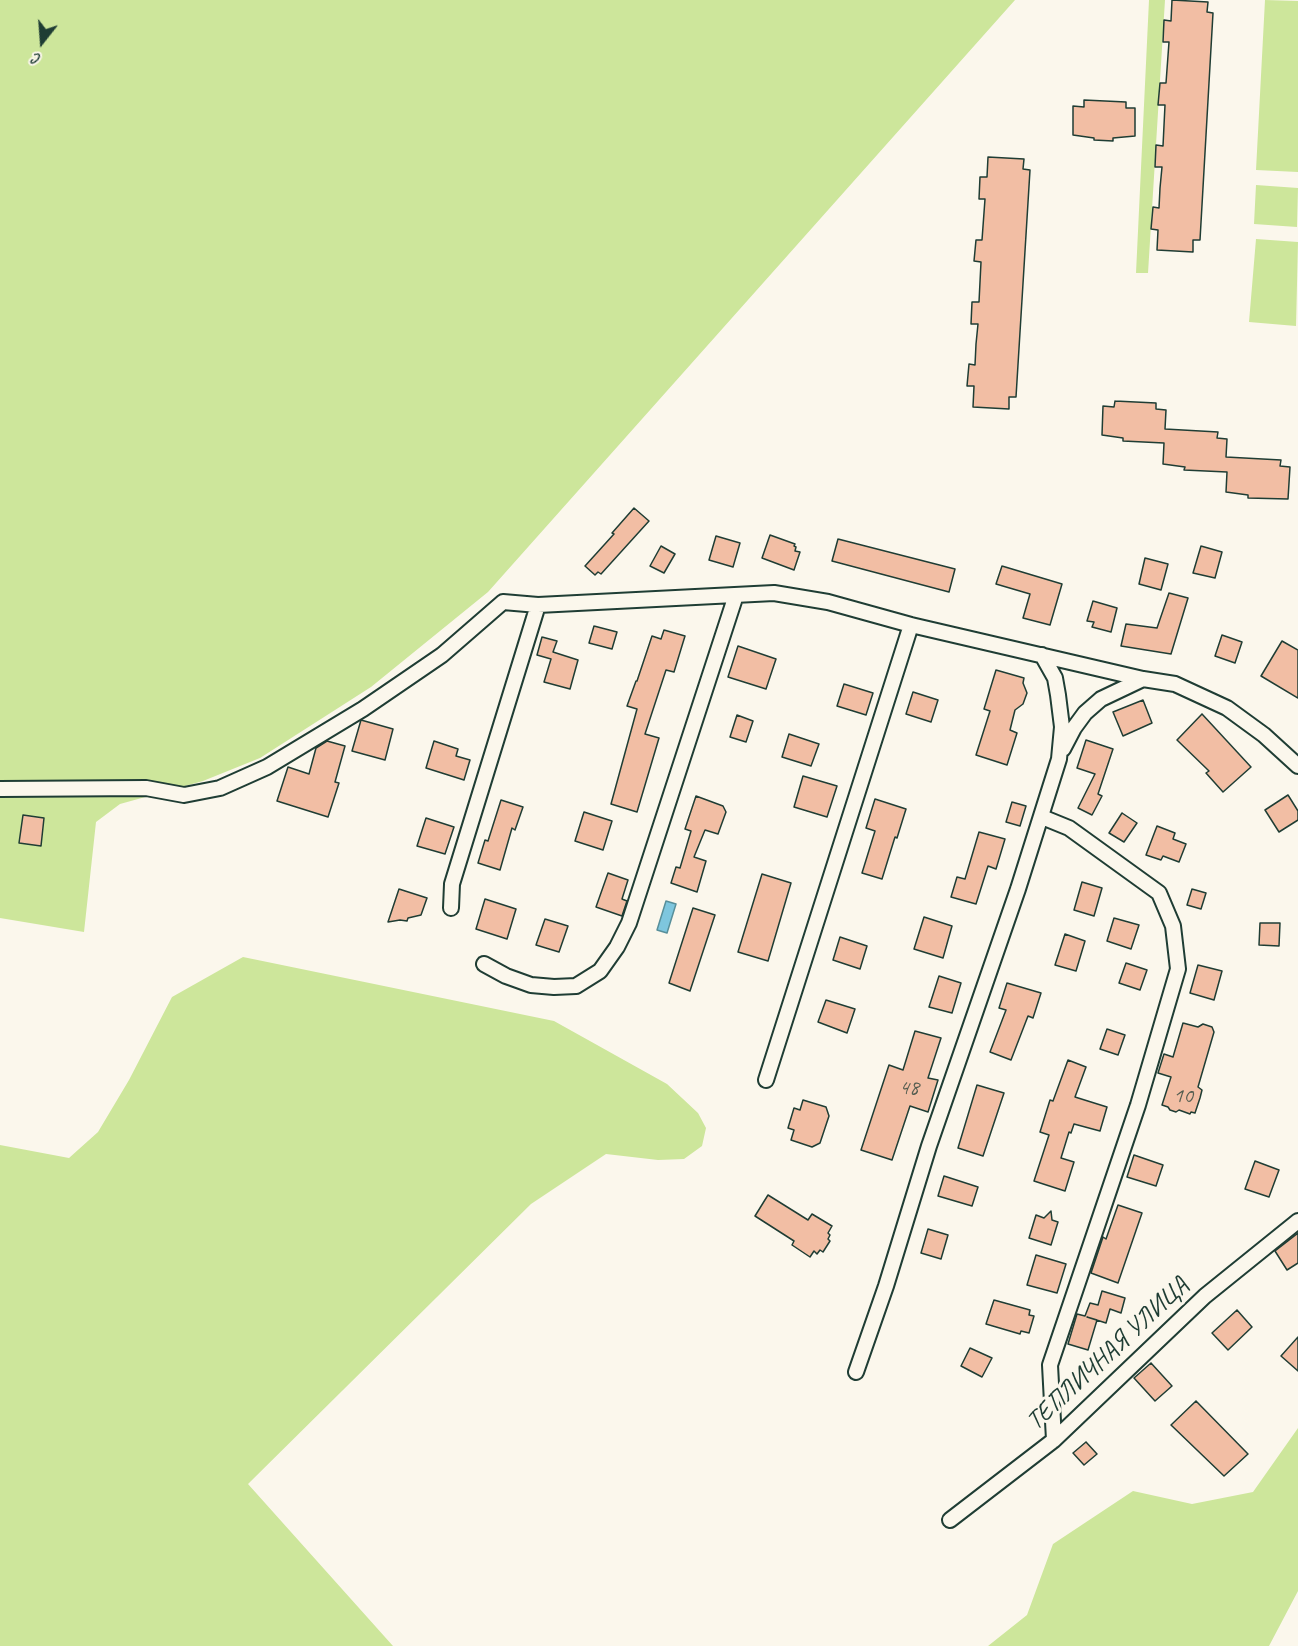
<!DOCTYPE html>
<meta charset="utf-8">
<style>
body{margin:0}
#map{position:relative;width:1298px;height:1646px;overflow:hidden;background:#fbf7ec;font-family:Caveat,sans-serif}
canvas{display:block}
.north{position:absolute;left:12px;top:12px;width:60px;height:60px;-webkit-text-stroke:4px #fbf7ec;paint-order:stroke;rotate:197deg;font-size:16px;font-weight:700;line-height:24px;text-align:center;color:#1f3d34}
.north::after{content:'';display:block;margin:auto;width:21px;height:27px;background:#1f3d34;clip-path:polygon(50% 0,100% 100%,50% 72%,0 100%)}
</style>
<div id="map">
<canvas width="1298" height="1646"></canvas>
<div class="north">С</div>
</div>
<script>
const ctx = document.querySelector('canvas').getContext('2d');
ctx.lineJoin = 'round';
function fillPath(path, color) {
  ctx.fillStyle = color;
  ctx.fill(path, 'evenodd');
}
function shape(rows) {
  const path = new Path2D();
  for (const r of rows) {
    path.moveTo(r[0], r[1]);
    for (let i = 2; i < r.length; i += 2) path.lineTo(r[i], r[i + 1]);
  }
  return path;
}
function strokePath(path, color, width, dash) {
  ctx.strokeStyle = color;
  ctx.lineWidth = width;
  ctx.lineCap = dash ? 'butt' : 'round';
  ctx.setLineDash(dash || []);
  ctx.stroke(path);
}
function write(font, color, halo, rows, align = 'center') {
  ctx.font = font + ' Caveat,sans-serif';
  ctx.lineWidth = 6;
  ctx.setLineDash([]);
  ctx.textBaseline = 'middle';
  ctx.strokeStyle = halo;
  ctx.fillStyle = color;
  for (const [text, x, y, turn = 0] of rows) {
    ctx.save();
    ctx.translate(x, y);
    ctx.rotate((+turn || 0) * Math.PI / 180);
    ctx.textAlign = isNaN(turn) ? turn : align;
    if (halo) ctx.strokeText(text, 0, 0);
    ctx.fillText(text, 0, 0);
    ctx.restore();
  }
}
fillPath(shape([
 [0,0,1015,0,488,592,371,687,260,758,203,781,120,804,96,822,84,932,0,918],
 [1149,0,1165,0,1148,273,1136,273],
 [1265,0,1298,1,1298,172,1256,170],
 [1256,185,1298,188,1297,227,1254,224],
 [1256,239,1298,242,1296,326,1249,322],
 [243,957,554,1021,667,1084,698,1113,706,1128,702,1146,684,1159,658,1160,606,1154,531,1204,248,1484,393,1646,0,1646,0,1145,69,1158,98,1132,129,1080,172,997],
 [1298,1428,1298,1591,1269,1646,988,1646,1027,1615,1053,1544,1133,1491,1192,1504,1253,1492]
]), '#cde69b');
const water = shape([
 [666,901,676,904,667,933,657,930,666,901]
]);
fillPath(water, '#7ec6de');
strokePath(water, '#588f9a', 1.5);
const building = shape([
 [1172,0,1208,2,1207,12,1213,13,1200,240,1193,240,1193,252,1157,250,1158,230,1151,229,1153,207,1159,208,1160,188,1162,167,1155,167,1156,145,1163,146,1165,105,1158,105,1160,83,1166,83,1169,42,1163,42,1164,20,1171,21,1172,0],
 [1084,100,1126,102,1126,108,1135,108,1135,136,1113,138,1113,141,1094,140,1094,138,1073,135,1073,106,1084,107,1084,100],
 [988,157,1024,159,1023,169,1030,170,1016,397,1009,397,1009,409,973,407,974,386,967,386,969,364,975,365,976,344,978,324,971,324,972,302,979,302,981,262,974,261,976,240,982,240,985,199,979,199,980,177,987,177,988,157],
 [1115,401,1156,403,1156,409,1166,410,1165,429,1218,432,1217,438,1227,439,1226,457,1281,460,1280,466,1290,467,1288,499,1248,498,1248,495,1226,492,1227,472,1184,470,1185,467,1163,464,1164,443,1123,441,1123,438,1102,435,1103,406,1114,407,1115,401],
 [634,508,649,521,601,574,598,572,595,575,585,566,614,534,612,533,634,508],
 [770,535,795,544,794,546,796,547,795,551,800,552,794,570,762,558,770,535],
 [716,536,740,543,733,567,709,560,716,536],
 [838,539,955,569,949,592,832,561,838,539],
 [661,546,675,554,664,573,650,566,661,546],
 [1201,546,1222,552,1215,578,1193,573,1201,546],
 [1145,558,1168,564,1161,590,1139,584,1145,558],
 [1002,566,1062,584,1050,625,1023,618,1030,594,996,584,1002,566],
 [1169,593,1188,598,1171,654,1121,646,1126,624,1157,628,1169,593],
 [1093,601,1117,608,1111,632,1092,627,1094,622,1087,621,1093,601],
 [594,626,617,632,612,649,589,643,594,626],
 [664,630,685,636,674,672,666,670,645,734,659,738,637,812,611,804,637,709,627,706,636,681,637,681,652,636,661,639,664,630],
 [1222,635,1242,642,1235,663,1215,656,1222,635],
 [542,637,557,641,553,652,578,660,570,689,544,682,551,659,537,655,542,637],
 [1282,641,1298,650,1298,698,1261,676,1282,641],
 [738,646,776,659,766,689,728,677,738,646],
 [996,670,1024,678,1023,683,1027,693,1023,704,1015,710,1010,730,1017,733,1007,765,976,755,990,711,984,709,996,670],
 [844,684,873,693,866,715,837,706,844,684],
 [913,692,938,700,931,722,906,714,913,692],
 [1143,700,1152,723,1123,736,1113,712,1143,700],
 [1202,714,1251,767,1223,792,1206,773,1209,771,1177,740,1202,714],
 [737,715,753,721,746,742,730,737,737,715],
 [361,720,393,729,385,760,352,751,361,720],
 [789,734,819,744,811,766,782,757,789,734],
 [1086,740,1113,749,1098,794,1102,796,1092,815,1078,808,1095,774,1077,768,1086,740],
 [327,741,345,746,335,782,339,783,328,817,277,801,288,767,309,774,316,748,327,741],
 [434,741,458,749,456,756,470,760,464,780,426,768,434,741],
 [803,776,837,786,827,817,794,807,803,776],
 [1288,795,1298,811,1298,820,1279,832,1265,810,1288,795],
 [696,796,723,806,726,812,718,834,705,830,694,857,706,861,697,892,671,883,676,867,680,868,691,831,685,829,696,796],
 [875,799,906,809,897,838,895,837,882,879,862,873,875,831,866,828,875,799],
 [501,800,523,807,515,830,512,828,500,870,478,863,485,840,488,841,501,800],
 [1012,802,1026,806,1020,826,1006,822,1012,802],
 [584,812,612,821,603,850,575,841,584,812],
 [1122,813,1137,823,1124,842,1109,833,1122,813],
 [23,815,44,818,41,846,19,843,23,815],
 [426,818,454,827,445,854,417,846,426,818],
 [1157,826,1175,833,1173,839,1186,844,1179,862,1163,856,1161,860,1146,855,1157,826],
 [979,832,1005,839,996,869,988,866,976,904,951,897,957,877,965,879,979,832],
 [608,873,628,880,622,899,627,901,622,916,596,907,608,873],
 [762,874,791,883,768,961,738,952,762,874],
 [1082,882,1102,888,1094,916,1074,910,1082,882],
 [399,889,427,898,421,915,408,918,407,921,400,920,388,922,399,889],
 [1192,889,1206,893,1201,909,1187,905,1192,889],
 [485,899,516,909,507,939,476,929,485,899],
 [693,908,715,915,690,991,669,983,693,908],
 [924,917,952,926,943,958,914,949,924,917],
 [1114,918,1139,925,1131,949,1107,941,1114,918],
 [545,919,568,926,559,952,536,945,545,919],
 [1260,923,1280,923,1279,946,1259,945,1260,923],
 [1065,934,1085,941,1076,971,1055,965,1065,934],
 [840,937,867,946,860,969,833,960,840,937],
 [1126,963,1147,970,1140,990,1119,983,1126,963],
 [1198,965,1222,971,1214,1000,1190,993,1198,965],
 [939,976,961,983,952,1013,929,1007,939,976],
 [1007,983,1041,993,1033,1018,1028,1016,1011,1060,990,1052,1006,1010,999,1008,1007,983],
 [826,1000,855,1009,847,1033,818,1022,826,1000],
 [1183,1023,1198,1027,1203,1024,1212,1027,1214,1032,1198,1087,1202,1090,1200,1098,1195,1113,1191,1112,1190,1114,1179,1110,1176,1112,1170,1110,1168,1107,1162,1105,1171,1077,1158,1073,1164,1054,1173,1057,1183,1023],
 [1107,1029,1125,1035,1118,1055,1100,1049,1107,1029],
 [915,1031,941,1038,928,1078,938,1080,928,1112,910,1106,892,1160,861,1150,889,1065,903,1070,915,1031],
 [1068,1060,1086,1067,1075,1097,1107,1107,1100,1131,1074,1124,1071,1133,1069,1132,1061,1158,1074,1162,1065,1191,1034,1181,1049,1135,1040,1132,1050,1100,1053,1101,1068,1060],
 [977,1085,1004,1093,983,1156,958,1148,977,1085],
 [803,1100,826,1107,829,1116,820,1143,812,1147,791,1140,794,1130,788,1128,794,1108,800,1110,803,1100],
 [1134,1155,1163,1165,1156,1186,1127,1177,1134,1155],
 [1255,1161,1279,1170,1269,1197,1245,1189,1255,1161],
 [944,1176,978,1187,972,1206,938,1196,944,1176],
 [768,1195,808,1220,812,1214,832,1226,828,1233,830,1235,828,1239,830,1241,823,1252,820,1250,817,1254,814,1251,810,1257,792,1245,794,1241,755,1216,768,1195],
 [1118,1205,1142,1213,1118,1283,1091,1273,1103,1237,1106,1239,1118,1205],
 [1051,1211,1052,1220,1058,1222,1051,1245,1029,1238,1036,1215,1044,1218,1051,1211],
 [928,1229,948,1235,941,1259,921,1253,928,1229],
 [1298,1233,1298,1263,1287,1270,1275,1251,1298,1233],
 [1036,1255,1066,1264,1057,1293,1027,1285,1036,1255],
 [1102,1291,1125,1298,1121,1313,1110,1309,1106,1323,1087,1317,1097,1320,1088,1350,1068,1344,1077,1314,1085,1316,1090,1303,1098,1305,1102,1291],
 [994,1300,1030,1310,1029,1315,1034,1316,1029,1333,1021,1331,1020,1334,986,1324,994,1300],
 [1237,1310,1252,1327,1228,1350,1212,1333,1237,1310],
 [1298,1337,1298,1371,1281,1356,1298,1337],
 [970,1348,992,1358,982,1377,961,1366,970,1348],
 [1151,1363,1172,1386,1155,1401,1134,1378,1151,1363],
 [1196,1401,1248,1454,1224,1476,1171,1425,1196,1401],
 [1086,1442,1097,1454,1084,1465,1073,1453,1086,1442]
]);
fillPath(building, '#f2bea4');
strokePath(building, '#1f3d34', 1.5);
const minor = shape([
 [1063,749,1074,728,1085,713,1101,699,1143,679],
 [0,789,146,788,184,795,220,788,267,767,363,709,442,655,503,602,538,605,774,593,828,602,911,625,1143,679,1175,684,1227,708,1264,735,1298,766],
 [1042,817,1069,828,1159,893,1173,926,1178,969,1138,1105,1050,1365,1054,1440],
 [451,908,452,884,538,605],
 [484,964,506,976,531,985,554,987,576,986,600,971,617,947,629,923,736,595],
 [766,1080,911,625],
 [856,1372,886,1286,929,1146,1018,889,1059,759,1062,727,1058,695,1055,678,1042,655],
 [950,1520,1054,1440,1205,1296,1298,1221]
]);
strokePath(minor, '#1f3d34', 18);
strokePath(minor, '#fbf7ec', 14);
write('22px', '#545d50', null, [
 ["48",909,1088],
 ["10",1183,1096]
]);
write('26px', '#1f3d34', '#fbf7ec', [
 ["ТЕПЛИЧНАЯ УЛИЦА",1108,1354,-43]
]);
</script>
